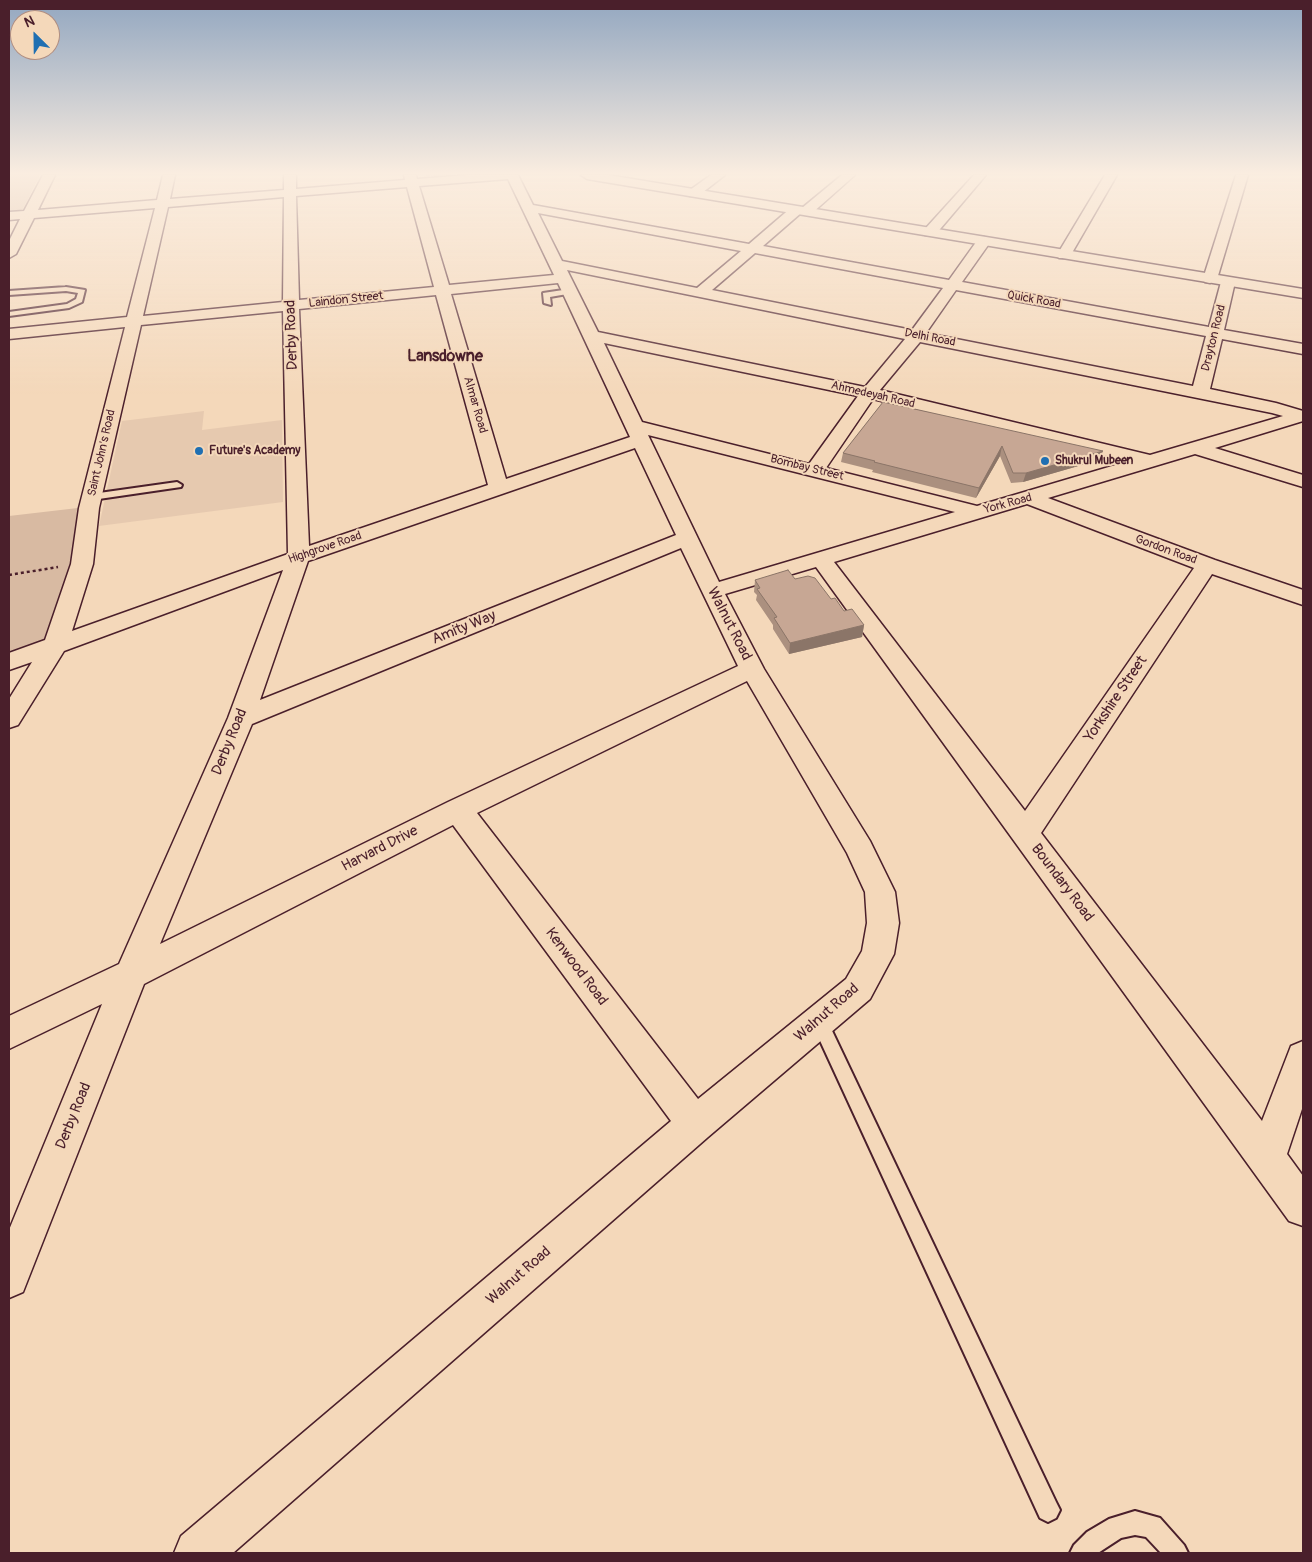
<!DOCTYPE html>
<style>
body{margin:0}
#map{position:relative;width:1312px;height:1562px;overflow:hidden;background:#f4d8ba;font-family:Pangolin,sans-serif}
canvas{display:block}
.frame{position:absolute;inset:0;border:10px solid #4a1f2b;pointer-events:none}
.north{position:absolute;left:10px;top:10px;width:50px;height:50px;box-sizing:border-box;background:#f4d8ba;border:1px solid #b08e81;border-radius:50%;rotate:337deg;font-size:14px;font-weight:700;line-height:20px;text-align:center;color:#4a1f2b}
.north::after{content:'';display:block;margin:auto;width:18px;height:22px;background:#1f6fb2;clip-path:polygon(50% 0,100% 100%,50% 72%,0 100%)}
</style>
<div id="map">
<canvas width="1312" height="1562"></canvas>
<div class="frame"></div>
<div class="north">N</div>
</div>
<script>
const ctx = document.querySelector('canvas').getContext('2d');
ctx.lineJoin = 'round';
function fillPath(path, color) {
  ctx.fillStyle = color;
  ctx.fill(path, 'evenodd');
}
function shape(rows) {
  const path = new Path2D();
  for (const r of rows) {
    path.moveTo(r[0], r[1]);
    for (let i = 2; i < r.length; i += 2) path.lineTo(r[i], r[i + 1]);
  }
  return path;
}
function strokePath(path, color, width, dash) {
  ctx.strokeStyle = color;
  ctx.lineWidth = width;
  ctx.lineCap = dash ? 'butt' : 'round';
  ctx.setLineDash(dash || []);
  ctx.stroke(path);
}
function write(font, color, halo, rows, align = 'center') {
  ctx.font = font + ' Pangolin,sans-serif';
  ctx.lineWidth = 4;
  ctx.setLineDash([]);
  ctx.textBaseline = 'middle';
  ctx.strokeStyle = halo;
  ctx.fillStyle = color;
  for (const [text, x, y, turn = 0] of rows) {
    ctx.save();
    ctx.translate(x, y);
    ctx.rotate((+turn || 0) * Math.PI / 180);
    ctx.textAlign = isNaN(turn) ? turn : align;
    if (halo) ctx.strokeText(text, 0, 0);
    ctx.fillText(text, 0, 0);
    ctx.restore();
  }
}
fillPath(shape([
 [204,411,202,430,282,420,283,502,99,526,122,421]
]), '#e6c9af');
fillPath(shape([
 [9,175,40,175,22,211,9,213],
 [95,506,63,644,9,662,9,516]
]), '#d8baa2');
const service = shape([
 [66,287,85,290,82,302,69,308,9,316,9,312,67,304,76,299,78,293,66,291,9,295,9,291,66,287],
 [570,289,574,291,573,293,550,297,551,305,544,303,543,293,570,289],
 [177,482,182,485,181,487,92,500,87,497,92,494,177,482],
 [819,1013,825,1016,1056,1502,1060,1510,1056,1518,1048,1522,1040,1518,811,1021,813,1016,819,1013],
 [1135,1511,1160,1518,1184,1545,1188,1553,1161,1553,1146,1537,1135,1535,1121,1538,1098,1553,1070,1553,1074,1545,1087,1532,1109,1519,1135,1511]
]);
const minor = shape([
 [43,175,55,175,38,210,157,200,163,175,175,175,170,199,284,190,284,175,296,175,296,189,405,180,404,175,416,175,417,179,468,175,518,175,533,205,749,244,792,207,802,208,842,175,855,175,811,214,801,213,763,246,949,280,979,238,984,237,991,241,962,282,1209,327,1221,282,1223,279,1233,279,1235,282,1224,330,1303,344,1303,354,1222,339,1210,389,1276,403,1303,411,1303,421,1215,448,1303,475,1303,487,1195,454,1048,498,1215,560,1303,590,1303,605,1212,574,1041,833,1262,1121,1291,1046,1303,1041,1303,1106,1287,1154,1303,1176,1303,1226,1289,1221,816,567,725,594,764,669,870,841,895,892,899,923,894,954,870,999,708,1137,233,1553,174,1553,181,1536,671,1121,453,825,144,984,23,1292,9,1298,9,1230,102,1004,9,1049,9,1016,119,964,228,718,283,570,64,651,18,725,9,728,9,699,32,662,9,670,9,653,45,640,71,564,79,508,125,327,9,339,9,329,127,317,155,208,34,218,16,254,9,258,9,241,20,219,9,220,9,212,24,211,43,175],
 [508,179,554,275,449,285,419,186,508,179],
 [407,187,434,287,299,300,296,196,407,187],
 [284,197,283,302,143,316,168,207,284,197],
 [538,213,741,251,697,288,562,261,538,213],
 [755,253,943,288,912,330,712,290,755,253],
 [567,270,700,297,905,339,865,387,598,332,567,270],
 [558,283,630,437,506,479,451,294,558,283],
 [956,290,1206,336,1193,386,926,333,956,290],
 [436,295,488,485,309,546,299,309,436,295],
 [283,311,288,554,72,631,93,564,99,508,141,325,283,311],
 [920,342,1272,413,1283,416,1150,455,880,390,920,342],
 [604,343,858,396,809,464,642,422,604,343],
 [873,399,1129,461,977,506,826,468,873,399],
 [648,435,955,512,719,582,648,435],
 [635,448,676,535,260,700,308,561,635,448],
 [1027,504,1194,568,1025,811,834,562,1027,504],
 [681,548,738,666,448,802,160,944,252,724,681,548],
 [747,681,847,853,865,892,867,923,862,951,846,979,698,1099,477,813,747,681],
 [711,175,725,175,698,196,690,196,688,193,690,190,711,175],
 [974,175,986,175,935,235,925,235,923,232,925,229,974,175],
 [1105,175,1117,175,1069,258,1059,258,1057,255,1105,175],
 [1236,175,1248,175,1217,279,1210,283,1205,282,1203,279,1236,175]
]);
const tertiary = shape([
 [581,175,608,175,1303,289,1303,298,587,179,581,175]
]);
strokePath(service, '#4a1f2b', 4);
strokePath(minor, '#4a1f2b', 3);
strokePath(tertiary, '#4a1f2b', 3);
strokePath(shape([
 [9,575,58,567]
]), '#4a1f2b', 2.5, [3, 3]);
fillPath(service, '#f4d8ba');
fillPath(minor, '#f4d8ba');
fillPath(tertiary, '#f4d8ba');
fillPath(shape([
 [883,402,1099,460,1023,482,1011,483,1000,456,976,498,872,472,873,470,841,462,843,453],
 [795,579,831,599,844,611,864,625,862,637,789,654,773,629,773,625,756,600,757,595,754,592,755,580]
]), '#ab907f');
fillPath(shape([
 [426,175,445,175,426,176],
 [1002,446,1000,456,976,498,979,488],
 [1103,451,1099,460,1023,482,1026,473],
 [864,625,862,637,789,654,790,643]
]), '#8b7568');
const building = shape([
 [883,402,1103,451,1026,473,1013,473,1002,446,979,488,874,462,875,461,843,453,883,402],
 [788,570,795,579,808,576,815,578,831,599,835,598,844,611,852,609,864,625,790,643,774,618,777,617,757,589,760,588,755,580,788,570]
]);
fillPath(building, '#c7a794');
strokePath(building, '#8b7568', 1);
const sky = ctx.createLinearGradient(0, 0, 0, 394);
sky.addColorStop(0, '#93a7c0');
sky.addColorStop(0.44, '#faede0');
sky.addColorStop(1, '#faede000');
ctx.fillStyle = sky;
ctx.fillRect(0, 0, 1312, 394);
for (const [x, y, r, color] of [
 [199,451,5,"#1f6fb2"],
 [1045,461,5,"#1f6fb2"]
]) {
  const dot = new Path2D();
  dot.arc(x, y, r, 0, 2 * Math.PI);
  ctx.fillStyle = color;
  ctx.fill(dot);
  strokePath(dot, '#f4d8ba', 2);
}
write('12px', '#4a1f2b', '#f4d8ba', [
 ["Laindon Street",346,300,-6],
 ["Quick Road",1034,300,10],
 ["Delhi Road",930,338,11],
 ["Drayton Road",1214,338,-76],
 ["Ahmedeyah Road",873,395,13],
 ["Almar Road",475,405,74],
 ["Saint John's Road",102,453,-77],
 ["Bombay Street",807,468,14],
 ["York Road",1008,504,-15],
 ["Highgrove Road",325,548,-19],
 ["Gordon Road",1166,550,20]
]);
write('bold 12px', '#4a1f2b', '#f4d8ba', [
 ["Future's Academy",209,451],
 ["Shukrul Mubeen",1055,461]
], 'left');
write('15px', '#4a1f2b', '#f4d8ba', [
 ["Derby Road",292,335,-92],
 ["Walnut Road",729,624,63],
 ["Amity Way",464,628,-22],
 ["Yorkshire Street",1116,699,-56],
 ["Derby Road",230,742,-68],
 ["Harvard Drive",380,849,-27],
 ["Boundary Road",1062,883,53],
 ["Kenwood Road",576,967,53],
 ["Walnut Road",827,1013,-41],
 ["Derby Road",74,1116,-68],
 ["Walnut Road",519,1276,-41]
]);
write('bold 16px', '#4a1f2b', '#f4d8ba', [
 ["Lansdowne",445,357]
]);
</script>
